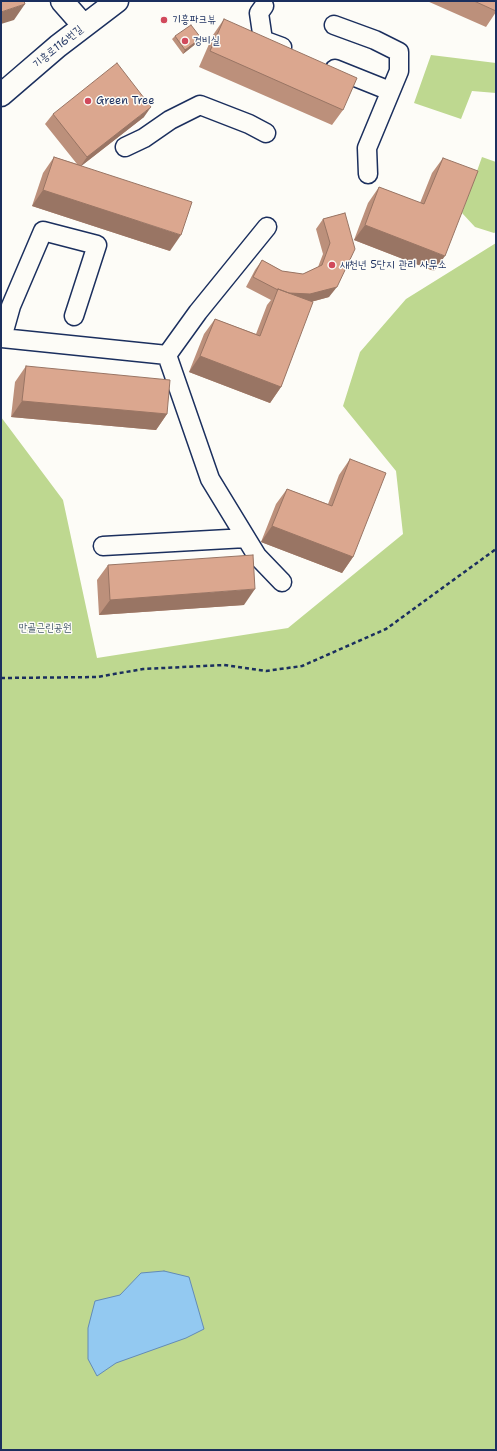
<!DOCTYPE html>
<meta charset="utf-8">
<style>
body{margin:0}
#map{position:relative;width:497px;height:1451px;overflow:hidden;background:#fdfcf7;font-family:"Shantell Sans",sans-serif}
canvas{display:block}
.frame{position:absolute;inset:0;border:2px solid #1b2f5e;pointer-events:none}
</style>
<div id="map">
<canvas width="497" height="1451"></canvas>
<div class="frame"></div>
</div>
<script>
const ctx = document.querySelector('canvas').getContext('2d');
ctx.lineJoin = 'round';
function fillPath(path, color) {
  ctx.fillStyle = color;
  ctx.fill(path, 'evenodd');
}
function shape(rows) {
  const path = new Path2D();
  for (const r of rows) {
    path.moveTo(r[0], r[1]);
    for (let i = 2; i < r.length; i += 2) path.lineTo(r[i], r[i + 1]);
  }
  return path;
}
function strokePath(path, color, width, dash) {
  ctx.strokeStyle = color;
  ctx.lineWidth = width;
  ctx.lineCap = dash ? 'butt' : 'round';
  ctx.setLineDash(dash || []);
  ctx.stroke(path);
}
function write(font, color, halo, rows, align = 'center') {
  ctx.font = font + ' "Shantell Sans","Poor Story",sans-serif';
  ctx.lineWidth = 3;
  ctx.setLineDash([]);
  ctx.textBaseline = 'middle';
  ctx.strokeStyle = halo;
  ctx.fillStyle = color;
  for (const [text, x, y, turn = 0] of rows) {
    ctx.save();
    ctx.translate(x, y);
    ctx.rotate((+turn || 0) * Math.PI / 180);
    ctx.textAlign = isNaN(turn) ? turn : align;
    if (halo) ctx.strokeText(text, 0, 0);
    ctx.fillText(text, 0, 0);
    ctx.restore();
  }
}
fillPath(shape([
 [431,55,496,63,496,93,472,91,461,119,414,103],
 [482,157,496,162,496,232,494,233,475,227,462,213],
 [496,243,496,1450,1,1450,1,417,63,500,97,658,288,628,403,534,396,471,343,406,360,352,406,299]
]), '#bed890');
const water = shape([
 [164,1271,189,1277,204,1329,186,1338,116,1363,97,1376,88,1359,88,1328,95,1301,120,1295,141,1273,164,1271]
]);
fillPath(water, '#93c9f1');
strokePath(water, '#638bb6', 1);
const minor = shape([
 [264,6,259,13,263,40,282,47],
 [334,25,375,40,399,52,399,71,367,148,368,174],
 [335,69,390,91],
 [125,147,144,138,170,120,200,105,249,124,266,133],
 [74,316,97,245,43,231,11,306,2,338,167,355,198,312,267,227],
 [167,355,210,479,257,556,282,582],
 [103,546,246,538]
]);
const tertiary = shape([
 [62,1,84,26],
 [1,95,58,46,117,1]
]);
strokePath(minor, '#1b2f5e', 21);
strokePath(tertiary, '#1b2f5e', 25);
strokePath(shape([
 [1,678,97,677,143,669,224,665,266,671,302,666,386,629,496,549]
]), '#1b2f5e', 2.5, [4, 3]);
strokePath(minor, '#fdfcf7', 18);
strokePath(tertiary, '#fdfcf7', 22);
fillPath(shape([
 [427,1,496,1,496,12,486,27],
 [224,19,343,110,332,125,199,67,213,35],
 [175,36,198,42,183,54,172,39],
 [53,114,144,117,81,166,170,251,32,206,43,173,54,157,77,164,45,124],
 [443,158,434,271,354,240,368,203,379,187,420,203,432,173],
 [345,213,329,297,311,302,281,387,270,403,189,372,204,334,215,319,256,334,267,305,271,300,246,287,255,270,262,260,282,271,303,274,318,267,323,254,316,229,323,219],
 [26,366,167,414,156,430,11,417,15,382],
 [350,459,353,557,342,573,261,542,276,504,287,489,328,504,339,475],
 [108,565,244,605,99,615,97,580]
]), '#bc907b');
fillPath(shape([
 [25,4,14,20,1,24,1,12],
 [201,38,198,42,183,54,185,50],
 [151,107,144,117,80,167,87,157],
 [43,190,181,235,170,251,32,206],
 [365,225,445,256,434,271,354,240],
 [337,287,329,297,303,304,284,293],
 [200,356,281,387,270,403,189,372],
 [22,401,167,414,156,430,11,417],
 [272,526,353,557,342,573,261,542],
 [255,589,244,605,99,615,110,600]
]), '#997564');
const building = shape([
 [1,1,24,1,25,4,1,12,1,1],
 [474,1,496,1,496,11,474,1],
 [224,19,357,78,343,110,210,51,224,19],
 [191,25,201,38,185,50,175,36,191,25],
 [117,63,151,107,87,157,53,114,117,63],
 [54,157,192,202,181,235,43,190,54,157],
 [443,158,478,171,445,256,365,225,379,187,424,204,443,158],
 [345,213,355,249,337,287,310,294,289,293,278,289,278,290,253,277,262,260,282,271,303,274,322,265,330,243,323,219,345,213],
 [278,289,313,302,281,387,200,356,215,319,260,336,278,289],
 [26,366,170,380,167,414,22,401,26,366],
 [350,459,386,473,353,557,272,526,287,489,332,506,350,459],
 [253,555,255,589,110,600,108,565,253,555]
]);
fillPath(building, '#dba78f');
strokePath(building, '#997564', 1);
for (const [x, y, r, color] of [
 [164,20,4,"#d1495b"],
 [185,41,4,"#d1495b"],
 [88,101,4,"#d1495b"],
 [332,265,4,"#d1495b"]
]) {
  const dot = new Path2D();
  dot.arc(x, y, r, 0, 2 * Math.PI);
  ctx.fillStyle = color;
  ctx.fill(dot);
  strokePath(dot, '#fdfcf7', 1.5);
}
write('11px', '#1b2f5e', '#fdfcf7', [
 ["기흥파크뷰",172,20],
 ["경비실",193,41],
 ["Green Tree",96,101],
 ["새천년 5단지 관리 사무소",340,265]
], 'left');
write('11px', '#1b2f5e', '#fdfcf7', [
 ["기흥로116번길",58,47,-39]
]);
write('11px', '#44596a', '#fdfcf7', [
 ["만골근린공원",45,628]
]);
</script>
